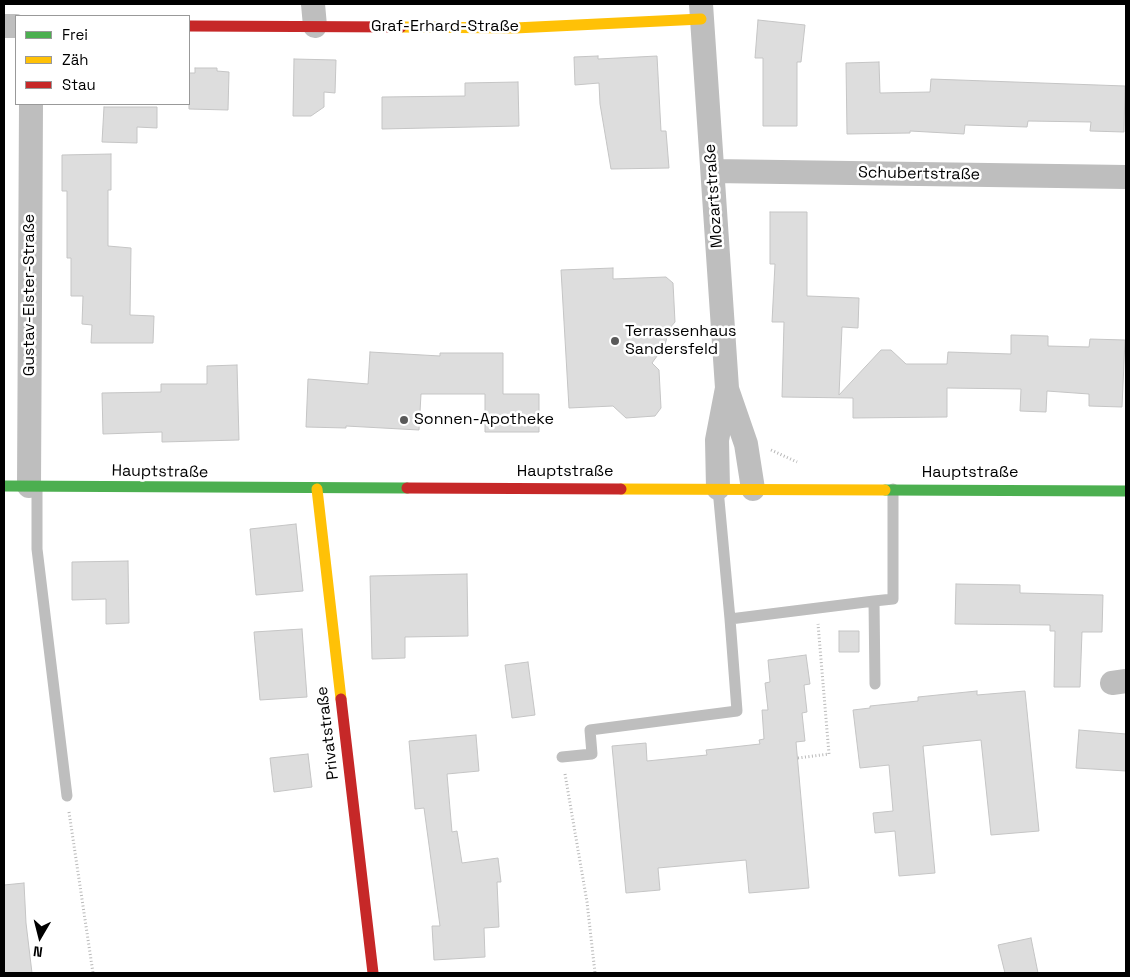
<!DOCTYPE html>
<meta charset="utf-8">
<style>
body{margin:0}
#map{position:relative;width:1130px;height:977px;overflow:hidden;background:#fff;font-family:"Space Grotesk",sans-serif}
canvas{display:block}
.frame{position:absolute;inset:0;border:5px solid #000;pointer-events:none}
.legend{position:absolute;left:15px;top:15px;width:175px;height:90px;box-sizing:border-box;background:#fff;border:1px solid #999;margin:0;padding:6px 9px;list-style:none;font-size:15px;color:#000}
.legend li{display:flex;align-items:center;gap:10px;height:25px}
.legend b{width:25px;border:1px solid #999}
.north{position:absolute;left:15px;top:912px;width:50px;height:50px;-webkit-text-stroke:4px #fff;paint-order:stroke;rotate:188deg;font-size:14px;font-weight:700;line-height:20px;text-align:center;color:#000}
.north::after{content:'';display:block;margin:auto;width:18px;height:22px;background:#000;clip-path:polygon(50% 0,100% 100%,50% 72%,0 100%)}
</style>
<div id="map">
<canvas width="1130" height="977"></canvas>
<div class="frame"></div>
<ul class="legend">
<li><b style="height:6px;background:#4caf50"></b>Frei</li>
<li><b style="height:6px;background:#ffc107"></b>Zäh</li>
<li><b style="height:6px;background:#c62828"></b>Stau</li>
</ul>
<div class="north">N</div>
</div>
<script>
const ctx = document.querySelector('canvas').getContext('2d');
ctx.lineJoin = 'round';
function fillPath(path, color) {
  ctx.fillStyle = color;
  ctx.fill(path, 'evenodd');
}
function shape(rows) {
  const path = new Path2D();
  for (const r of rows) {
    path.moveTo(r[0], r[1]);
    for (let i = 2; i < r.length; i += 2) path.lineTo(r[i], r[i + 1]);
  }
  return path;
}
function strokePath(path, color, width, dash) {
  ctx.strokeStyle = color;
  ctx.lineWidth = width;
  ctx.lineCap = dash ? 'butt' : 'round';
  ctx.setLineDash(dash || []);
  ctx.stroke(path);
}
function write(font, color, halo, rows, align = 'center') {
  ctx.font = font + ' "Space Grotesk",sans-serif';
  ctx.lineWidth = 5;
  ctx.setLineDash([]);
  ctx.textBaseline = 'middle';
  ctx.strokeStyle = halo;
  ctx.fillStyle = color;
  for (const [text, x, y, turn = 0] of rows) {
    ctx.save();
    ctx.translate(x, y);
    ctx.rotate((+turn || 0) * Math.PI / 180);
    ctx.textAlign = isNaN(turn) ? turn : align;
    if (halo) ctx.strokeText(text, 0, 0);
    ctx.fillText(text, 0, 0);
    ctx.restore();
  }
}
const building = shape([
 [758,20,805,25,801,62,797,62,797,126,763,126,763,58,755,58,758,20],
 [598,56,598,59,657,56,661,131,666,131,669,168,611,169,600,104,599,83,575,85,574,57,598,56],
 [294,59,336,60,335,93,324,92,324,107,311,116,293,116,294,59],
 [879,62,880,93,930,92,931,79,1125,86,1124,132,1090,131,1091,122,1028,121,1027,127,965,125,964,134,910,131,910,133,847,134,846,63,879,62],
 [195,68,217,68,217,71,229,72,228,110,189,109,189,73,195,73,195,68],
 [518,82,519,126,382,129,382,97,465,96,465,83,518,82],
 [104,107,157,107,157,128,137,127,137,143,102,142,104,107],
 [111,154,111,190,108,190,108,246,131,248,130,315,154,316,153,343,91,343,92,325,82,324,83,296,71,296,71,258,67,258,67,191,62,191,62,155,111,154],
 [770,212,807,212,807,296,859,298,858,328,842,327,839,395,881,350,891,350,906,364,947,364,948,352,1011,354,1011,335,1048,336,1048,346,1089,347,1090,339,1125,340,1122,407,1089,406,1089,394,1047,391,1046,412,1020,411,1021,389,947,388,947,417,853,418,853,398,782,397,784,322,772,322,775,264,770,264,770,212],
 [613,268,613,279,666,277,673,283,675,322,669,329,665,345,652,363,659,370,661,408,655,416,626,418,613,406,569,408,561,270,613,268],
 [370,352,440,356,440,353,503,353,503,394,539,394,539,432,485,432,485,394,421,394,419,430,346,426,346,428,306,427,308,379,368,384,370,352],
 [237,365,239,440,162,442,162,432,103,434,102,393,161,392,161,384,207,384,207,366,237,365],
 [296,524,303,591,256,595,250,529,296,524],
 [128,561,129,623,106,624,106,599,72,600,72,562,128,561],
 [467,574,468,636,405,637,405,658,372,659,370,576,467,574],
 [956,584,1020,585,1020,593,1103,595,1102,632,1082,632,1080,687,1054,687,1055,631,1050,631,1050,625,955,624,956,584],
 [302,629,307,697,260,700,254,632,302,629],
 [839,631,859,631,859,652,839,652,839,631],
 [806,655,810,684,804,685,807,712,802,713,805,741,796,742,809,888,749,893,746,860,658,868,660,890,626,893,612,746,646,743,647,761,707,755,706,750,760,744,759,740,764,739,762,710,768,710,765,683,770,682,768,660,806,655],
 [528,662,535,715,512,718,505,665,528,662],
 [977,691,977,695,1025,691,1039,831,991,835,981,740,923,746,935,873,899,876,895,831,875,833,873,813,893,811,889,765,860,768,853,710,870,708,870,706,918,701,918,697,977,691],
 [1079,730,1126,734,1126,771,1076,768,1079,730],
 [476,735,479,771,447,774,452,832,457,831,462,863,498,858,501,882,497,882,499,927,484,928,485,957,434,960,432,926,440,926,424,808,415,809,409,741,476,735],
 [308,754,312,787,274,792,270,758,308,754],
 [24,883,26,923,32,973,4,973,4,885,24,883],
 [1031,938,1038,973,1005,973,998,945,1031,938]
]);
fillPath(building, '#ddd');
strokePath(building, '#c5c5c5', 1);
strokePath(shape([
 [771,450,797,462],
 [798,758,829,754,818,624],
 [565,774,587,902,595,973],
 [69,812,93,973]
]), '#b8b8b8', 3, [1, 2.5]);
strokePath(shape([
 [37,487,37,549,67,796],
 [718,489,730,619],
 [875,684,874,601,893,599,893,489],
 [562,757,592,754,590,730,737,711,730,619,874,601]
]), '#bebebe', 11);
strokePath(shape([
 [313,4,315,26],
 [701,4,727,388,717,440,718,488],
 [4,26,16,26],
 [713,171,1126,177],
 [727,389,746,444,753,489],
 [29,486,31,104],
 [1112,683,1126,681]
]), '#bebebe', 24);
strokePath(shape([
 [4,486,407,488],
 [885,490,1126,491]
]), '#4caf50', 11);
strokePath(shape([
 [401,27,515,28,701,19],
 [317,489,341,699],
 [621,489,885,490]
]), '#ffc107', 11);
strokePath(shape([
 [189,26,401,27],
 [407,488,621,489],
 [341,699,373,973]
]), '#c62828', 11);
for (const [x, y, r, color] of [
 [615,341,5,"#595959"],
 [404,420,5,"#595959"]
]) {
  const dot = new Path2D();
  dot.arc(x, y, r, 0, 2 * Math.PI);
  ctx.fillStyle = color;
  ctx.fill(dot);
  strokePath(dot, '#fff', 2);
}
write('16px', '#000', '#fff', [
 ["Graf-Erhard-Straße",445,27],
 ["Schubertstraße",919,174,1],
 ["Mozartstraße",714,196,-94],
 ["Gustav-Elster-Straße",30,295,-90],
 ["Hauptstraße",160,472,1],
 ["Hauptstraße",565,472],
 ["Hauptstraße",970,473],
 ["Privatstraße",328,733,-97]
]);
write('16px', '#000', '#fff', [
 ["Terrassenhaus",625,332],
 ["Sandersfeld",625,350],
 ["Sonnen-Apotheke",414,420]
], 'left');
</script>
